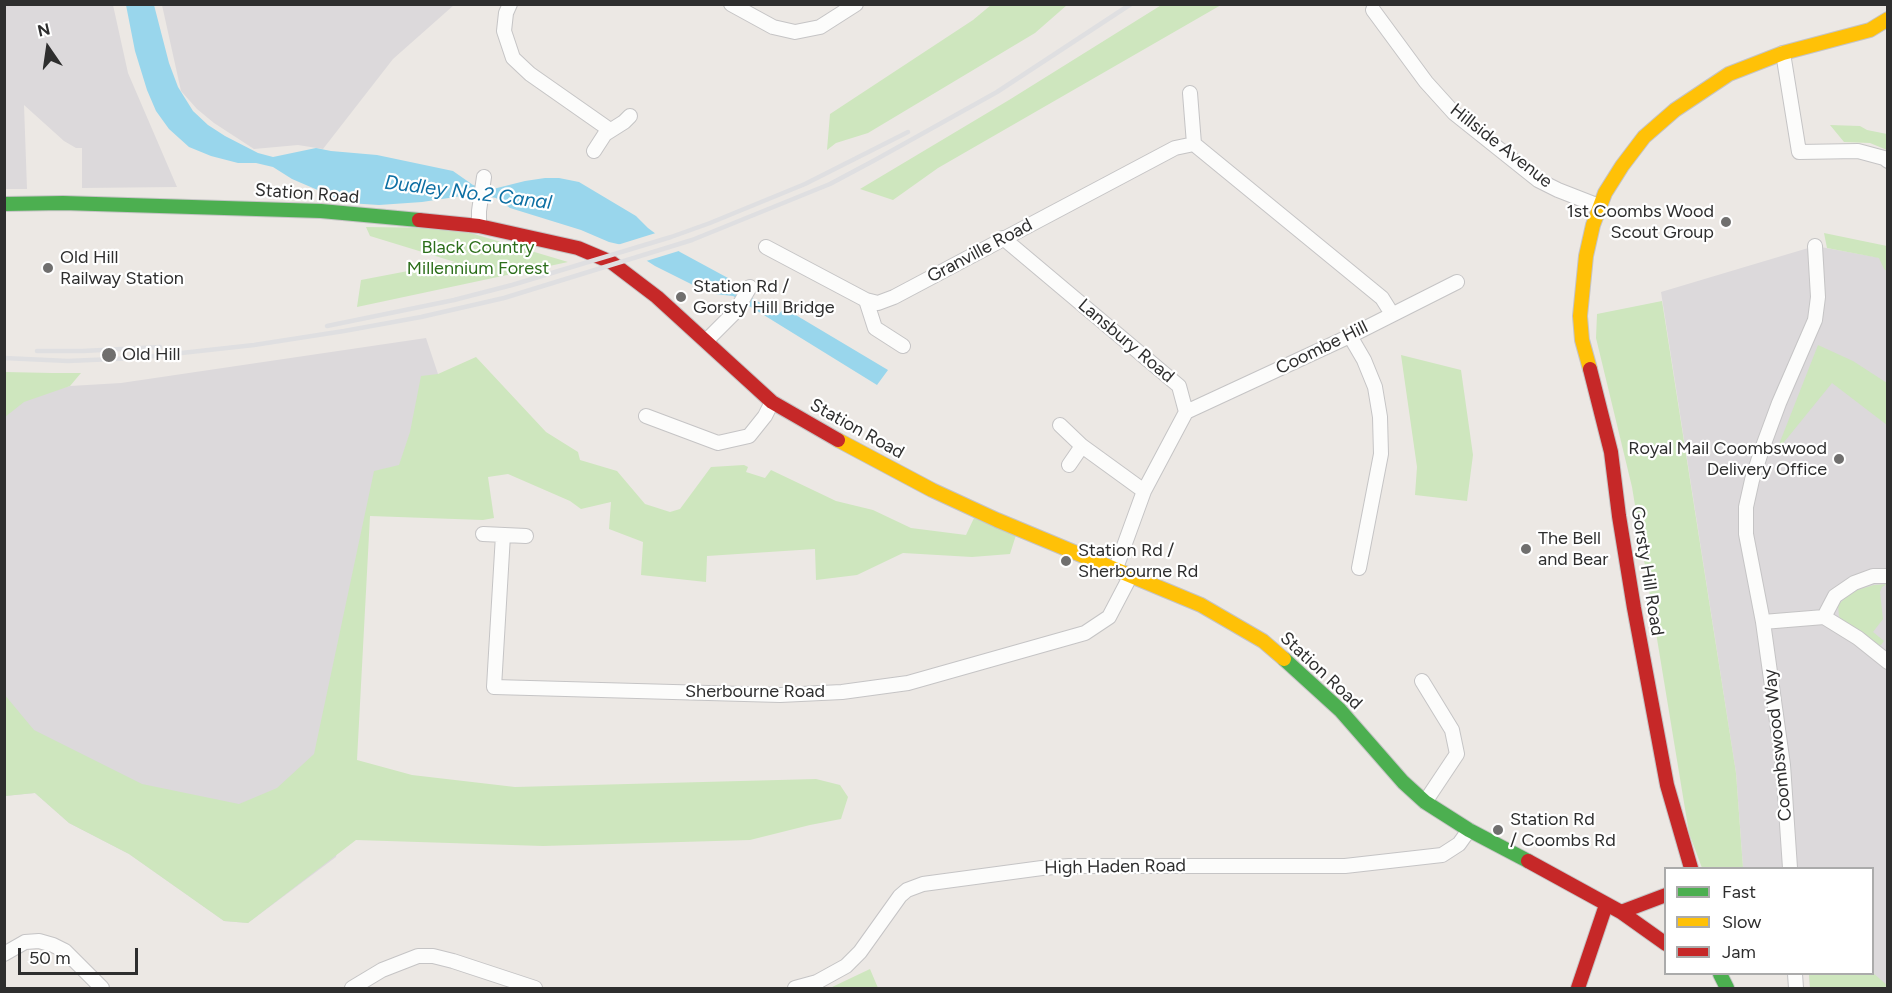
<!DOCTYPE html>
<style>
body{margin:0}
#map{position:relative;width:1892px;height:993px;overflow:hidden;background:#ece8e4;font-family:Figtree,sans-serif}
canvas{display:block}
.frame{position:absolute;inset:0;border:6px solid #2e2e2e;pointer-events:none}
.legend{position:absolute;left:1664px;top:867px;width:210px;height:108px;box-sizing:border-box;background:#fff;border:2px solid #ababab;margin:0;padding:8px 10px;list-style:none;font-size:18px;color:#2e2e2e}
.legend li{display:flex;align-items:center;gap:12px;height:30px}
.legend b{width:30px;border:2px solid #ababab}
.north{position:absolute;left:18px;top:18px;width:60px;height:60px;-webkit-text-stroke:4px #fff;paint-order:stroke;rotate:347deg;font-size:16px;font-weight:700;line-height:24px;text-align:center;color:#2e2e2e}
.north::after{content:'';display:block;margin:auto;width:21px;height:27px;background:#2e2e2e;clip-path:polygon(50% 0,100% 100%,50% 72%,0 100%)}
.scale{position:absolute;left:18px;top:948px;width:120px;height:27px;box-sizing:border-box;border:3px solid #2e2e2e;border-top:0;padding-left:8px;font-size:18px;line-height:21px;white-space:nowrap;color:#2e2e2e;-webkit-text-stroke:4px #fff;paint-order:stroke}
</style>
<div id="map">
<canvas width="1892" height="993"></canvas>
<div class="frame"></div>
<ul class="legend">
<li><b style="height:8px;background:#4caf50"></b>Fast</li>
<li><b style="height:8px;background:#ffc107"></b>Slow</li>
<li><b style="height:8px;background:#c62828"></b>Jam</li>
</ul>
<div class="north">N</div>
<div class="scale">50 m</div>
</div>
<script>
const ctx = document.querySelector('canvas').getContext('2d');
ctx.lineJoin = 'round';
function fillPath(path, color) {
  ctx.fillStyle = color;
  ctx.fill(path, 'evenodd');
}
function shape(rows) {
  const path = new Path2D();
  for (const r of rows) {
    path.moveTo(r[0], r[1]);
    for (let i = 2; i < r.length; i += 2) path.lineTo(r[i], r[i + 1]);
  }
  return path;
}
function strokePath(path, color, width, dash) {
  ctx.strokeStyle = color;
  ctx.lineWidth = width;
  ctx.lineCap = dash ? 'butt' : 'round';
  ctx.setLineDash(dash || []);
  ctx.stroke(path);
}
function write(font, color, halo, rows, align = 'center') {
  ctx.font = font + ' Figtree,sans-serif';
  ctx.lineWidth = 4.5;
  ctx.setLineDash([]);
  ctx.textBaseline = 'middle';
  ctx.strokeStyle = halo;
  ctx.fillStyle = color;
  for (const [text, x, y, turn = 0] of rows) {
    ctx.save();
    ctx.translate(x, y);
    ctx.rotate((+turn || 0) * Math.PI / 180);
    ctx.textAlign = isNaN(turn) ? turn : align;
    if (halo) ctx.strokeText(text, 0, 0);
    ctx.fillText(text, 0, 0);
    ctx.restore();
  }
}
fillPath(shape([
 [5,5,113,5,128,73,177,187,82,188,82,148,76,148,64,141,24,105,27,189,5,189],
 [162,5,454,5,393,59,323,149,298,145,254,149,214,123,197,109,181,91],
 [1815,246,1887,259,1887,988,1810,988,1809,974,1872,974,1872,868,1743,868,1736,773,1661,292],
 [426,338,438,374,407,516,369,516,356,760,336,857,248,923,224,921,129,854,69,823,35,793,5,796,4,402,70,386,121,383]
]), '#dcd9db');
fillPath(shape([
 [1163,4,1221,5,938,168,893,200,860,189,1009,100],
 [991,5,1067,5,1035,33,868,133,836,143,827,150,830,114,973,20],
 [1830,125,1860,126,1867,130,1887,134,1887,150,1870,143,1844,142],
 [366,227,435,228,464,231,568,262,357,307,361,280,455,262,370,236],
 [1824,233,1887,246,1887,271,1884,269,1879,258,1827,248],
 [1662,301,1736,773,1743,868,1702,868,1689,833,1632,487,1596,338,1597,314],
 [1818,345,1853,361,1887,383,1887,425,1832,383,1776,452],
 [1401,355,1461,370,1473,455,1467,501,1415,495,1417,467],
 [476,357,546,432,578,452,580,460,617,471,645,504,670,512,680,509,711,467,744,465,748,467,746,472,765,478,771,470,836,501,873,510,911,528,966,535,974,518,1016,535,1010,554,972,557,903,553,857,575,816,580,815,549,707,556,706,582,641,575,643,542,609,529,611,502,581,509,570,501,508,474,488,477,494,518,483,520,370,516,357,760,412,775,515,787,816,779,840,785,848,797,841,819,810,825,750,840,543,846,356,840,248,923,224,921,129,854,69,823,35,793,5,796,4,694,34,730,142,784,239,804,277,788,314,754,374,471,399,465,410,432,421,376,438,374],
 [5,372,52,373,81,373,70,386,24,402,5,417],
 [1887,584,1882,587,1880,592,1883,619,1873,632,1884,641,1881,645,1877,645,1843,622,1839,616,1838,605,1845,598,1857,590,1874,585],
 [870,969,878,988,830,988],
 [1873,973,1887,985,1887,988,1810,988,1809,974]
]), '#cee6be');
fillPath(shape([
 [126,5,154,5,169,63,178,87,193,111,208,125,225,136,258,153,273,157,316,148,331,151,377,155,453,171,473,185,493,189,525,181,545,178,559,178,579,182,636,216,648,228,680,252,728,278,735,288,779,314,784,308,888,370,877,385,733,296,715,294,695,286,655,266,622,245,609,242,581,230,510,208,496,198,475,194,422,202,379,205,348,203,292,179,273,167,256,163,238,163,211,156,189,147,169,129,156,111,147,90,135,51]
]), '#99d6ec');
fillPath(shape([
 [659,232,682,250,643,262,621,248,614,246]
]), '#ece8e4');
const street = shape([
 [510,4,506,13,504,31,513,58,530,74,610,130],
 [731,4,773,27,795,32,820,27,856,4],
 [1373,10,1426,82,1454,113,1538,180,1558,190,1599,206],
 [1783,53,1799,152,1858,151,1884,158,1888,161],
 [1190,93,1194,144],
 [594,151,605,134,624,122,630,116],
 [479,226,479,211,484,177],
 [1003,238,1179,386,1186,412,1144,491,1116,568],
 [766,247,866,300,878,303,894,297,1175,148,1194,144,1382,298,1392,314],
 [866,300,875,328,903,346],
 [1350,336,1364,360,1375,387,1380,417,1381,454,1359,568],
 [706,341,735,312,750,287],
 [1186,412,1350,336,1457,282],
 [646,416,718,443,749,436,765,416,772,402],
 [1060,425,1082,446,1144,491],
 [1069,465,1082,446],
 [483,534,526,536],
 [503,535,494,687,780,695,842,692,908,683,1085,633,1109,617,1131,575],
 [1824,617,1835,596,1854,583,1873,576,1888,576],
 [1763,622,1824,617,1858,638,1888,662],
 [1422,681,1452,730,1457,754,1425,802],
 [1790,868,1783,765,1763,622,1746,534,1746,507,1752,480,1762,449,1779,403,1815,320,1818,297,1815,246],
 [4,954,25,942,39,941,53,945,65,951,102,988],
 [1795,974,1796,988],
 [352,988,382,970,418,956,433,956,453,961,535,988],
 [795,988,817,982,846,966,860,952,900,896,907,890,923,884,1042,868,1069,866,1345,866,1442,855,1459,844,1469,830]
]);
const fast = shape([
 [4,204,63,203,321,211,419,220],
 [1284,659,1340,710,1403,782,1425,802,1469,830,1528,861],
 [1720,974,1727,988]
]);
const slow = shape([
 [1590,369,1582,340,1580,316,1586,256,1593,225,1605,193,1622,166,1644,137,1675,110,1729,74,1783,53,1870,30,1888,19],
 [838,440,932,490,997,520,1201,605,1263,641,1284,659]
]);
const jam = shape([
 [419,220,479,226,578,248,611,262,657,297,772,402,838,440],
 [1590,369,1611,452,1619,516,1634,608,1667,785,1691,868],
 [1528,861,1621,912,1666,944],
 [1621,912,1666,895],
 [1578,988,1606,905]
]);
strokePath(street, '#c5c4c5', 16);
strokePath(fast, '#c5c4c5', 16);
strokePath(slow, '#c5c4c5', 16);
strokePath(jam, '#c5c4c5', 16);
strokePath(street, '#fcfcfb', 14);
strokePath(fast, '#4caf50', 14);
strokePath(slow, '#ffc107', 14);
strokePath(jam, '#c62828', 14);
strokePath(shape([
 [327,326,454,300,512,285,671,237,710,223,805,184,908,132],
 [37,351,83,351,160,347],
 [4,358,68,361,136,358,254,345,344,331,421,317,504,298,692,240,830,184,875,160,997,92,1131,4]
]), '#dfdfe1', 4.5);
for (const [x, y, r, color] of [
 [1726,222,6,"#706f6e"],
 [48,268,6,"#706f6e"],
 [681,297,6,"#706f6e"],
 [109,355,8,"#706f6e"],
 [1839,459,6,"#706f6e"],
 [1526,549,6,"#706f6e"],
 [1066,561,6,"#706f6e"],
 [1498,830,6,"#706f6e"]
]) {
  const dot = new Path2D();
  dot.arc(x, y, r, 0, 2 * Math.PI);
  ctx.fillStyle = color;
  ctx.fill(dot);
  strokePath(dot, '#fff', 2);
}
write('18px', '#2e2e2e', '#fff', [
 ["Hillside Avenue",1501,146,38],
 ["Station Road",307,194,4],
 ["Granville Road",980,251,-28],
 ["Lansbury Road",1126,341,40],
 ["Coombe Hill",1322,348,-26],
 ["Station Road",857,429,29],
 ["Gorsty Hill Road",1647,571,81],
 ["Station Road",1321,671,43],
 ["Sherbourne Road",755,692],
 ["Coombswood Way",1778,745,-96],
 ["High Haden Road",1115,867,-1]
]);
write('18px', '#2e2e2e', '#fff', [
 ["1st Coombs Wood",1714,212,"right"],
 ["Scout Group",1714,233,"right"],
 ["Old Hill",60,258],
 ["Railway Station",60,279],
 ["Station Rd /",693,287],
 ["Gorsty Hill Bridge",693,308],
 ["Old Hill",122,355],
 ["Royal Mail Coombswood",1827,449,"right"],
 ["Delivery Office",1827,470,"right"],
 ["The Bell",1538,539],
 ["and Bear",1538,560],
 ["Station Rd /",1078,551],
 ["Sherbourne Rd",1078,572],
 ["Station Rd",1510,820],
 ["/ Coombs Rd",1510,841]
], 'left');
write('18px', '#2c6e1b', '#fff', [
 ["Black Country",478,248],
 ["Millennium Forest",478,269]
]);
write('italic 20px', '#0d6fa3', '#fff', [
 ["Dudley No.2 Canal",468,193,7]
]);
</script>
